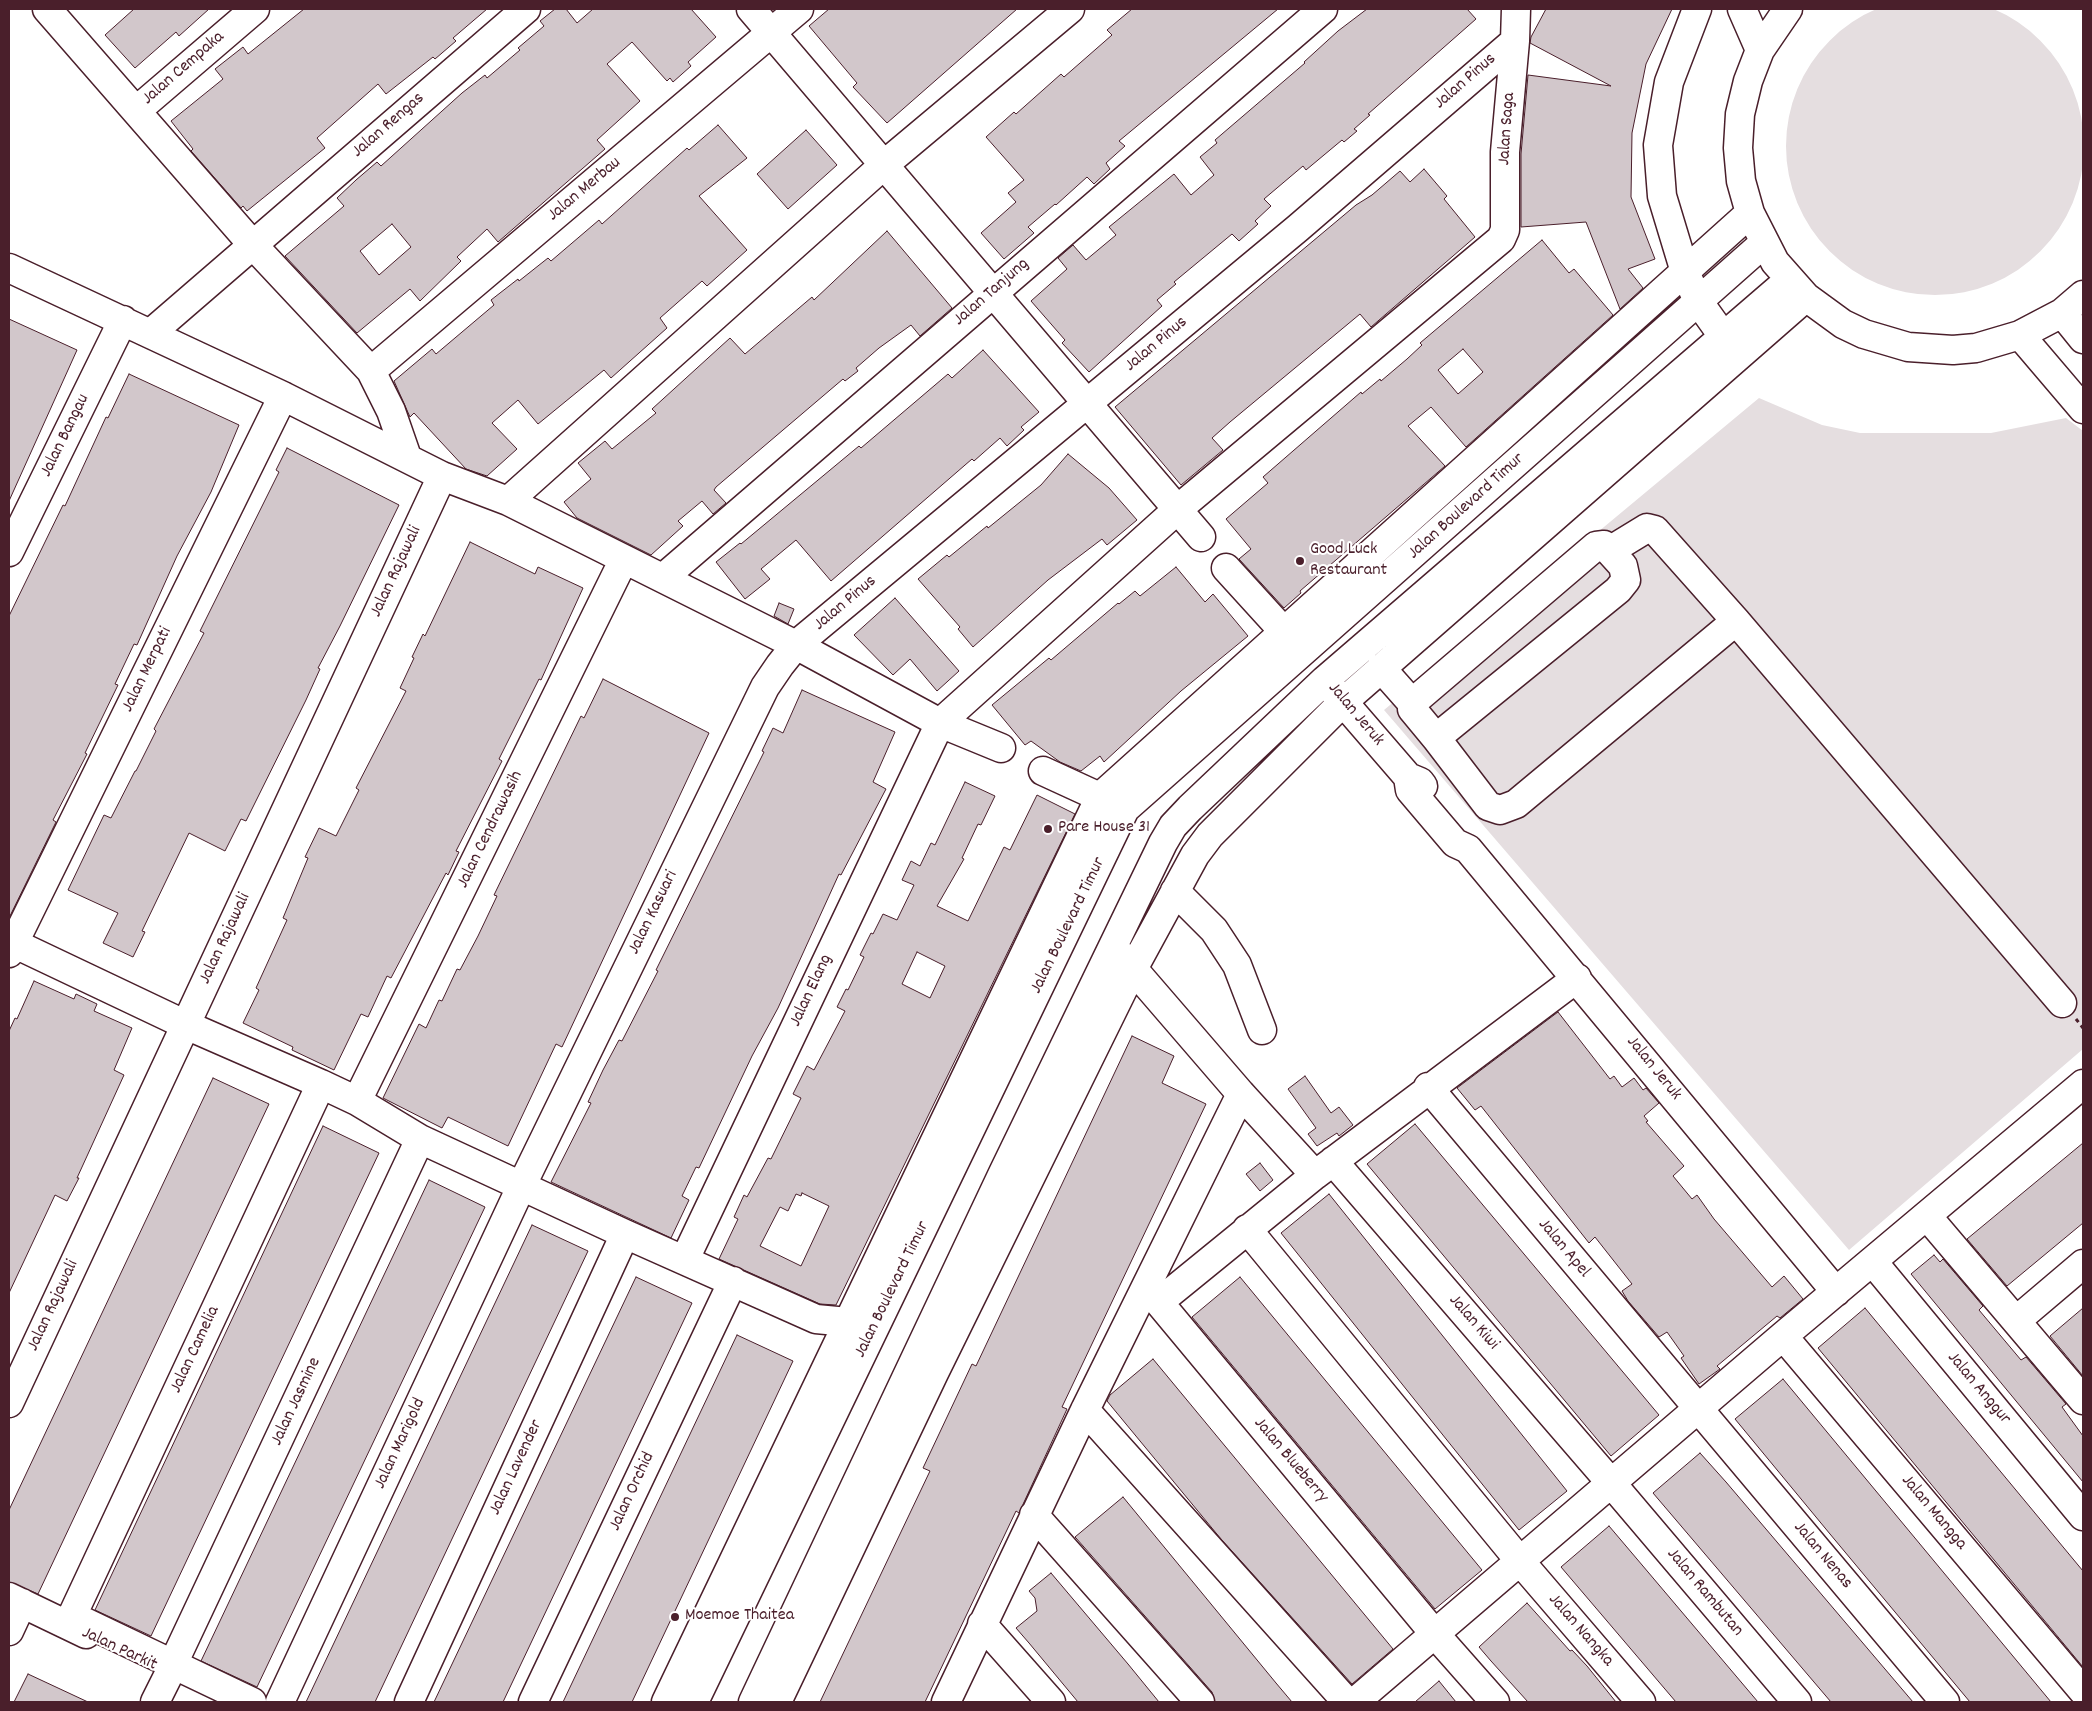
<!DOCTYPE html>
<style>
body{margin:0}
#map{position:relative;width:2092px;height:1711px;overflow:hidden;background:#fff;font-family:Dekko,sans-serif}
canvas{display:block}
.frame{position:absolute;inset:0;border:10px solid #4a1f2b;pointer-events:none}
</style>
<div id="map">
<canvas width="2092" height="1711"></canvas>
<div class="frame"></div>
</div>
<script>
const ctx = document.querySelector('canvas').getContext('2d');
ctx.lineJoin = 'round';
function fillPath(path, color) {
  ctx.fillStyle = color;
  ctx.fill(path, 'evenodd');
}
function shape(rows) {
  const path = new Path2D();
  for (const r of rows) {
    if (r.length === 3) {
      path.moveTo(r[0] + r[2], r[1]);
      path.arc(r[0], r[1], r[2], 0, 2 * Math.PI);
      continue;
    }
    path.moveTo(r[0], r[1]);
    for (let i = 2; i < r.length; i += 2) path.lineTo(r[i], r[i + 1]);
  }
  return path;
}
function strokePath(path, color, width, dash) {
  ctx.strokeStyle = color;
  ctx.lineWidth = width;
  ctx.lineCap = dash ? 'butt' : 'round';
  ctx.setLineDash(dash || []);
  ctx.stroke(path);
}
function write(font, color, halo, rows, align = 'center') {
  ctx.font = font + ' Dekko,sans-serif';
  ctx.lineWidth = 4;
  ctx.setLineDash([]);
  ctx.textBaseline = 'middle';
  ctx.strokeStyle = halo;
  ctx.fillStyle = color;
  for (const [text, x, y, turn = 0] of rows) {
    ctx.save();
    ctx.translate(x, y);
    ctx.rotate((+turn || 0) * Math.PI / 180);
    ctx.textAlign = isNaN(turn) ? turn : align;
    if (halo) ctx.strokeText(text, 0, 0);
    ctx.fillText(text, 0, 0);
    ctx.restore();
  }
}
fillPath(shape([
 [1935,146,149],
 [1759,398,1822,425,1860,433,1991,433,2066,418,2083,431,2083,1049,1849,1250,1384,710]
]), '#e5dee0');
const building = shape([
 [134,9,209,9,179,36,176,32,135,68,105,35,134,9],
 [304,9,487,9,453,38,456,41,435,59,433,57,386,94,378,84,317,138,325,148,247,211,243,206,241,208,191,151,193,149,171,121,223,79,215,69,243,47,248,54,304,9],
 [555,9,566,9,577,23,593,9,691,9,716,37,688,62,691,66,673,82,670,78,667,81,632,42,607,64,640,101,597,140,605,149,498,242,487,229,457,257,461,261,420,301,410,289,357,333,285,256,344,206,337,198,356,180,377,162,381,166,462,93,485,75,487,78,520,50,518,48,544,26,540,21,555,9],
 [392,224,411,247,379,275,360,251,392,224],
 [829,9,1017,9,887,123,853,87,857,83,809,26,829,9],
 [1132,9,1278,9,1119,141,1125,146,1106,163,1110,169,1094,184,1087,177,1056,205,1055,204,1028,227,1034,233,1004,259,981,233,1016,202,1008,193,1024,180,986,137,1014,112,1016,114,1061,74,1064,77,1112,35,1107,30,1132,9],
 [1367,9,1467,9,1476,19,1368,114,1370,115,1354,129,1357,131,1344,142,1342,140,1306,170,1303,166,1264,199,1271,206,1255,221,1258,224,1239,241,1232,234,1174,282,1176,284,1157,300,1162,306,1089,372,1062,343,1065,340,1031,301,1067,269,1058,258,1073,245,1086,260,1116,235,1109,227,1174,174,1191,195,1214,175,1200,157,1217,143,1215,140,1305,63,1304,62,1338,31,1367,9],
 [1546,9,1672,9,1646,64,1632,133,1631,197,1655,259,1628,269,1643,288,1620,309,1586,222,1521,227,1521,154,1528,75,1611,86,1530,43,1531,37,1546,9],
 [718,125,747,158,699,196,747,250,707,286,702,281,660,318,667,328,611,378,604,370,538,424,518,400,492,423,517,449,487,476,466,469,414,413,410,417,394,381,432,349,436,354,494,305,491,300,518,279,519,281,548,258,551,261,599,220,602,224,687,148,689,150,718,125],
 [806,130,837,165,788,209,757,174,806,130],
 [1424,169,1447,196,1444,199,1475,237,1371,327,1360,314,1230,422,1212,438,1223,450,1181,485,1115,407,1356,205,1372,195,1400,171,1410,182,1424,169],
 [887,231,952,308,920,336,911,325,879,348,856,368,858,371,845,381,843,379,716,487,714,490,726,503,713,514,702,501,678,521,683,526,651,555,577,518,564,502,591,479,578,463,605,441,612,449,656,413,652,409,730,338,745,354,812,297,814,300,887,231],
 [1542,240,1569,273,1574,269,1613,315,1466,447,1431,407,1408,426,1445,466,1300,591,1301,593,1284,608,1239,559,1251,549,1226,519,1268,483,1263,477,1361,392,1362,394,1380,379,1381,381,1407,359,1422,345,1420,343,1542,240],
 [1463,349,1483,372,1458,394,1438,370,1463,349],
 [9,319,77,350,9,501,9,319],
 [983,350,1039,412,1021,427,1024,430,1007,446,1000,438,974,461,972,459,831,581,796,540,761,569,770,579,745,599,716,562,740,543,741,544,859,446,861,448,948,374,952,378,983,350],
 [129,374,239,425,211,492,177,556,137,645,134,644,115,684,118,685,85,753,87,754,53,820,56,822,9,918,9,616,63,505,65,506,106,417,108,418,129,374],
 [287,448,399,505,340,626,318,668,320,669,306,700,246,821,241,819,225,851,189,833,142,931,145,932,133,957,103,943,118,913,68,890,104,815,111,818,135,771,136,771,156,731,154,729,204,633,200,631,279,472,276,470,287,448],
 [1068,454,1109,488,1137,520,1107,545,1102,539,1048,580,973,647,958,629,960,627,918,579,947,555,949,557,987,526,988,528,1041,485,1068,454],
 [470,542,535,574,538,567,583,588,541,680,539,679,499,759,502,761,456,851,459,852,448,875,446,873,391,978,387,976,368,1017,361,1014,334,1070,292,1050,293,1047,243,1023,259,990,256,988,287,920,283,918,308,858,305,857,319,828,336,836,359,790,356,788,406,691,400,688,414,658,412,657,423,634,425,636,470,542],
 [1176,567,1205,602,1213,594,1248,636,1181,691,1104,762,1100,756,1081,771,1060,762,1031,741,1025,745,992,705,1049,658,1051,660,1118,603,1119,604,1135,591,1140,596,1176,567],
 [895,598,959,671,937,691,910,659,893,675,854,635,895,598],
 [779,603,794,609,788,624,774,616,779,603],
 [603,679,709,733,562,1047,556,1044,508,1146,448,1117,442,1128,383,1098,419,1024,426,1028,439,1000,442,1001,457,969,460,970,478,936,497,896,494,895,581,716,584,718,603,679],
 [802,690,895,732,873,782,886,789,841,875,839,874,778,1008,752,1056,699,1168,696,1167,682,1196,689,1200,671,1238,551,1182,591,1103,588,1102,603,1070,619,1040,622,1041,658,971,656,970,764,752,762,751,773,728,783,733,802,690],
 [965,782,995,796,981,825,978,824,962,858,964,859,937,906,968,921,1004,847,1010,850,1037,795,1075,814,836,1305,820,1304,719,1259,738,1219,734,1217,744,1195,747,1197,768,1158,771,1159,801,1098,793,1094,807,1066,814,1070,845,1011,837,1007,846,989,848,990,864,957,860,955,871,933,873,934,883,914,897,920,914,885,902,880,911,861,920,866,931,843,935,845,965,782],
 [917,952,945,966,930,998,902,984,917,952],
 [802,1193,829,1206,801,1266,760,1246,780,1207,788,1211,796,1194,801,1196,802,1193],
 [34,981,74,999,76,994,97,1004,94,1011,132,1028,114,1070,124,1075,77,1178,79,1178,67,1201,55,1195,9,1293,9,1031,15,1018,17,1019,34,981],
 [1558,1012,1610,1079,1614,1076,1622,1087,1634,1078,1643,1090,1646,1088,1659,1103,1644,1116,1648,1121,1646,1122,1684,1166,1673,1176,1692,1199,1697,1195,1714,1219,1772,1287,1784,1276,1803,1299,1780,1318,1777,1316,1717,1366,1720,1369,1699,1384,1681,1358,1684,1356,1667,1332,1659,1337,1628,1301,1622,1291,1632,1284,1595,1237,1589,1243,1481,1106,1475,1110,1457,1088,1558,1012],
 [1132,1036,1174,1056,1162,1083,1206,1104,1062,1407,1067,1409,1019,1513,1016,1511,925,1702,820,1702,930,1471,923,1468,972,1364,976,1366,1132,1036],
 [1305,1076,1331,1113,1339,1107,1353,1125,1339,1136,1337,1133,1317,1146,1308,1134,1316,1128,1288,1089,1305,1076],
 [213,1078,269,1104,38,1594,9,1582,9,1510,213,1078],
 [1415,1124,1659,1415,1611,1456,1367,1164,1415,1124],
 [323,1126,379,1153,151,1636,95,1610,323,1126],
 [2083,1143,2083,1223,2007,1286,1967,1239,2083,1143],
 [1260,1163,1273,1180,1260,1191,1246,1174,1260,1163],
 [429,1180,485,1207,257,1687,201,1661,429,1180],
 [1329,1194,1567,1491,1519,1530,1281,1233,1329,1194],
 [532,1225,588,1251,527,1380,375,1702,306,1702,532,1225],
 [1934,1255,1940,1262,1943,1259,1983,1306,1979,1310,2021,1360,2026,1357,2066,1404,2062,1407,2083,1436,2083,1482,1911,1274,1934,1255],
 [636,1277,692,1303,503,1702,434,1702,636,1277],
 [1240,1277,1482,1570,1435,1609,1192,1317,1240,1277],
 [1865,1308,2083,1571,2083,1667,1818,1348,1865,1308],
 [2083,1308,2083,1376,2050,1336,2083,1308],
 [737,1335,793,1361,632,1702,563,1702,737,1335],
 [1153,1359,1393,1649,1352,1684,1221,1539,1107,1401,1110,1395,1153,1359],
 [1783,1379,1822,1426,2051,1702,1970,1702,1830,1534,1735,1419,1783,1379],
 [1700,1453,1726,1482,1913,1702,1831,1702,1653,1493,1700,1453],
 [1123,1497,1276,1683,1292,1702,1215,1702,1212,1692,1076,1538,1075,1537,1123,1497],
 [1609,1526,1648,1572,1758,1702,1676,1702,1561,1567,1609,1526],
 [1051,1573,1128,1664,1159,1702,1078,1702,1029,1643,1016,1628,1037,1611,1035,1598,1029,1591,1051,1573],
 [1527,1603,1570,1651,1572,1650,1587,1666,1616,1702,1528,1702,1491,1661,1479,1647,1527,1603],
 [28,1674,88,1702,14,1702,28,1674],
 [1439,1681,1456,1702,1415,1702,1439,1681]
]);
fillPath(building, '#d2c7cb');
strokePath(building, '#4a1f2b', 1);
const minor = shape([
 [47,9,252,244,371,371,391,411,407,457],
 [751,9,1201,537],
 [1697,9,1669,82,1658,145,1662,196,1685,272,1698,301,1723,336,1736,350],
 [1742,9,1760,50],
 [1788,9,1760,50,1748,81,1740,114,1738,148,1741,181,1750,213,1775,262,1806,297,1843,324,1864,334,1908,347,1953,350,1976,348,2020,335,2062,313,2083,295],
 [136,111,255,9],
 [9,268,283,396,442,476,508,501,796,645,940,723,1001,748],
 [2062,313,2083,339],
 [151,333,526,9],
 [2020,335,2083,409],
 [371,371,799,9],
 [508,501,885,164,1070,9],
 [9,552,123,320],
 [1226,568,1297,646],
 [663,578,1323,9],
 [1736,621,2062,1003],
 [1381,668,1412,703,1412,709,1436,738,1618,590,1626,580,1623,566,1604,545,1596,546,1412,703],
 [1332,689,1408,777,1420,782,1423,786],
 [1436,738,1488,806,1500,810,1516,804,1736,621,1655,530,1647,528,1611,550],
 [1043,771,1117,805],
 [1408,777,1410,790,1455,843,1468,849,1836,1292],
 [1175,891,1214,930,1237,965,1262,1030],
 [9,941,186,1025,321,1084,357,1101,420,1139,625,1234,816,1319,848,1322,864,1328],
 [9,953,283,396],
 [1122,956,1241,1094,1315,1175],
 [1428,1087,1945,1702],
 [357,1101,624,559],
 [1333,1161,1612,1484,1797,1702],
 [1927,1216,2083,1400],
 [1247,1229,1519,1560,1641,1702],
 [685,1259,940,723,1178,509,1501,239,1505,230,1505,152,1515,41,1516,9],
 [1873,1262,2083,1516],
 [1147,1288,1434,1633,1495,1702],
 [1159,1302,1315,1175,1577,978],
 [2017,1320,2083,1264],
 [1783,1336,2083,1691],
 [9,1403,442,476],
 [1085,1410,1347,1702],
 [1034,1515,1200,1702],
 [9,1597,86,1634],
 [982,1624,1051,1702],
 [9,1631,22,1603],
 [173,1664,420,1139],
 [155,1702,169,1674],
 [252,1702,72,1616,321,1084],
 [280,1702,521,1187,765,687,780,665,796,645,1298,228,1515,41],
 [409,1702,625,1234],
 [533,1702,733,1281],
 [666,1702,1100,797,1750,213],
 [694,1702,1125,809,1764,243],
 [753,1702,1003,1173,1163,843,1173,826,1190,808,1325,680,1789,280],
 [777,1702,934,1373,1133,969,1195,855,1210,835,1343,702,1806,297],
 [946,1702,1085,1410,1241,1094],
 [1355,1702,1783,1336,2083,1084]
]);
strokePath(minor, '#4a1f2b', 31);
strokePath(shape([
 [2076,1019,2083,1028]
]), '#4a1f2b', 3, [4, 4]);
strokePath(minor, '#fff', 28);
for (const [x, y, r, color] of [
 [1300,561,5,"#4a1f2b"],
 [1048,829,5,"#4a1f2b"],
 [675,1617,5,"#4a1f2b"]
]) {
  const dot = new Path2D();
  dot.arc(x, y, r, 0, 2 * Math.PI);
  ctx.fillStyle = color;
  ctx.fill(dot);
  strokePath(dot, '#fff', 2);
}
write('18px', '#4a1f2b', '#fff', [
 ["Jalan Cempaka",184,69,-41],
 ["Jalan Pinus",1466,82,-41],
 ["Jalan Rengas",389,126,-41],
 ["Jalan Saga",1508,129,-86],
 ["Jalan Merbau",585,190,-40],
 ["Jalan Tanjung",992,293,-41],
 ["Jalan Pinus",1157,345,-40],
 ["Jalan Bangau",66,436,-64],
 ["Jalan Boulevard Timur",1467,507,-42],
 ["Jalan Rajawali",397,572,-65],
 ["Jalan Pinus",846,604,-40],
 ["Jalan Merpati",148,670,-64],
 ["Jalan Jeruk",1355,715,50],
 ["Jalan Cendrawasih",491,830,-64],
 ["Jalan Kasuari",654,913,-64],
 ["Jalan Boulevard Timur",1069,926,-64],
 ["Jalan Rajawali",226,939,-65],
 ["Jalan Elang",812,991,-65],
 ["Jalan Jeruk",1653,1069,51],
 ["Jalan Apel",1563,1249,50],
 ["Jalan Boulevard Timur",893,1290,-64],
 ["Jalan Rajawali",54,1306,-65],
 ["Jalan Kiwi",1473,1323,49],
 ["Jalan Camelia",196,1350,-65],
 ["Jalan Anggur",1978,1389,50],
 ["Jalan Jasmine",297,1402,-65],
 ["Jalan Marigold",401,1444,-65],
 ["Jalan Blueberry",1290,1461,50],
 ["Jalan Lavender",517,1468,-65],
 ["Jalan Orchid",633,1492,-65],
 ["Jalan Mangga",1933,1513,50],
 ["Jalan Nenas",1822,1556,50],
 ["Jalan Rambutan",1704,1593,50],
 ["Jalan Nangka",1580,1631,49],
 ["Jalan Parkit",119,1650,25]
]);
write('18px', '#4a1f2b', '#fff', [
 ["Good Luck",1310,551],
 ["Restaurant",1310,572],
 ["Pare House 31",1058,829],
 ["Moemoe Thaitea",685,1617]
], 'left');
</script>
